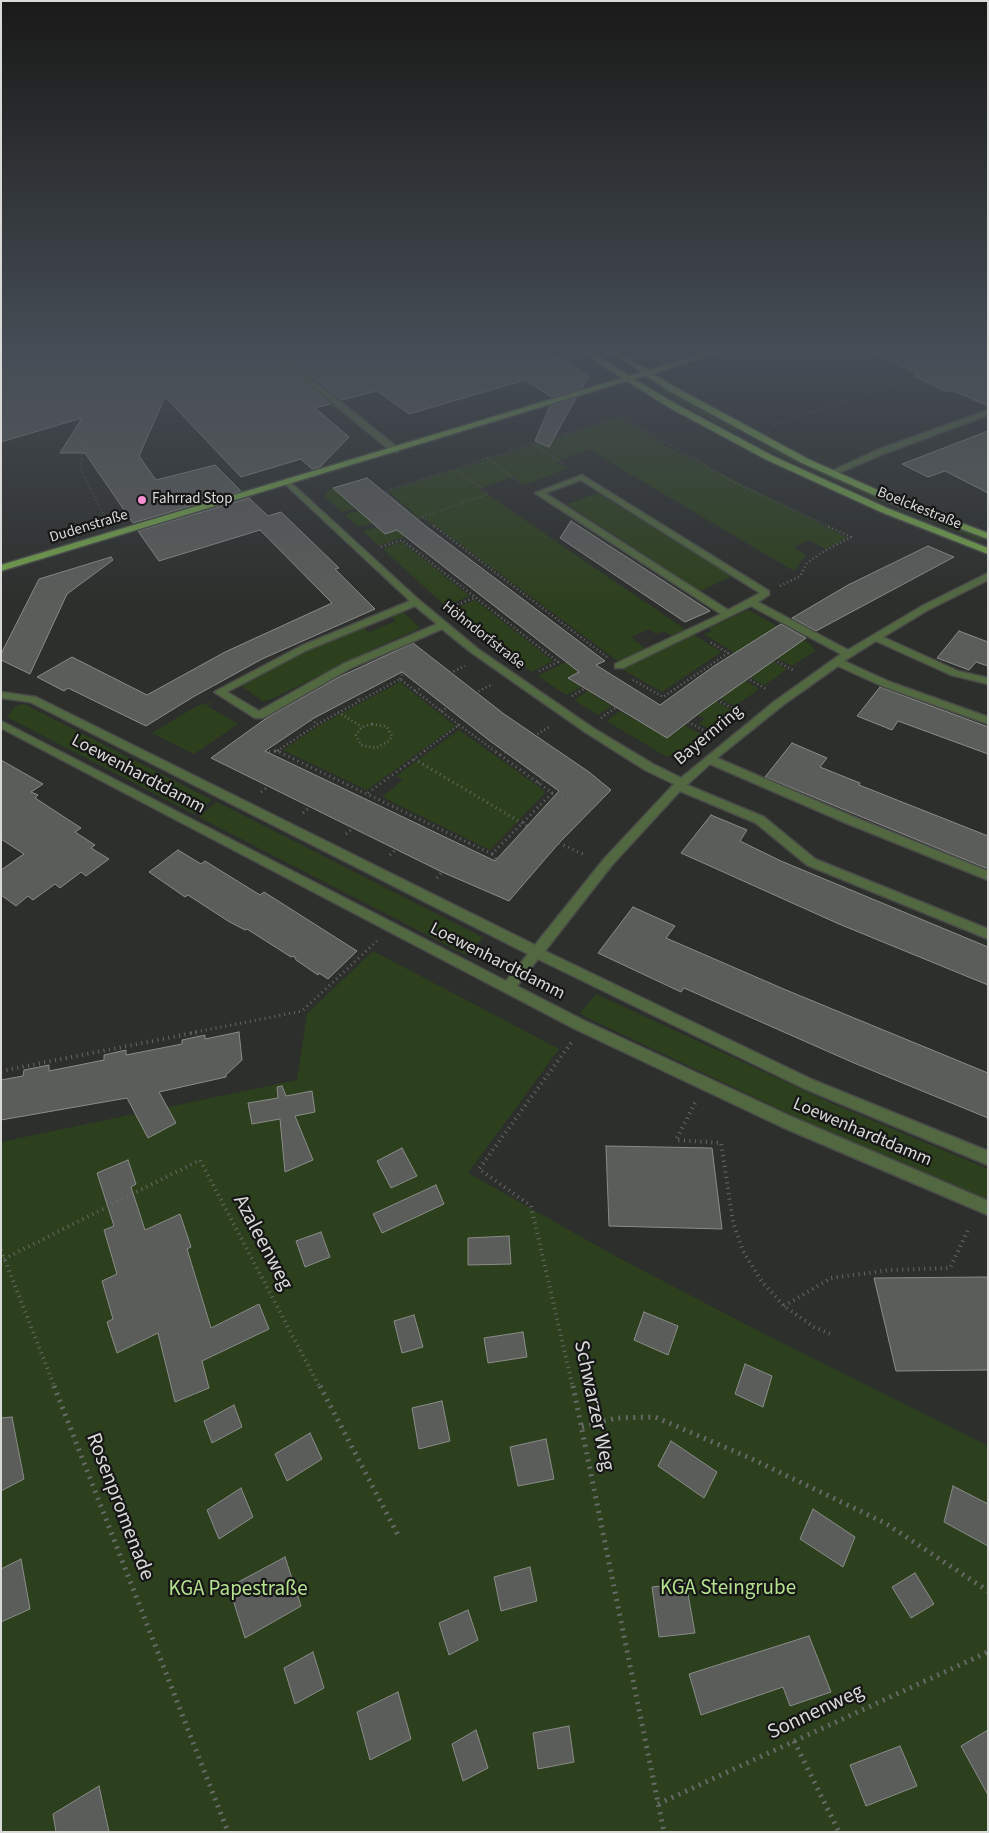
<!DOCTYPE html>
<meta charset="utf-8">
<style>
body{margin:0}
#map{position:relative;width:989px;height:1833px;overflow:hidden;background:#2d2f2c;font-family:"Source Sans 3",sans-serif}
canvas{display:block}
.frame{position:absolute;inset:0;border:2px solid #dadbd9;pointer-events:none}
</style>
<div id="map">
<canvas width="989" height="1833"></canvas>
<div class="frame"></div>
</div>
<script>
const ctx = document.querySelector('canvas').getContext('2d');
ctx.lineJoin = 'round';
function fillPath(path, color) {
  ctx.fillStyle = color;
  ctx.fill(path, 'evenodd');
}
function shape(rows) {
  const path = new Path2D();
  for (const r of rows) {
    path.moveTo(r[0], r[1]);
    for (let i = 2; i < r.length; i += 2) path.lineTo(r[i], r[i + 1]);
  }
  return path;
}
function strokePath(path, color, width, dash) {
  ctx.strokeStyle = color;
  ctx.lineWidth = width;
  ctx.lineCap = dash ? 'butt' : 'round';
  ctx.setLineDash(dash || []);
  ctx.stroke(path);
}
function write(font, color, halo, rows, align = 'center') {
  ctx.font = font + ' "Source Sans 3",sans-serif';
  ctx.lineWidth = 4.5;
  ctx.setLineDash([]);
  ctx.textBaseline = 'middle';
  ctx.strokeStyle = halo;
  ctx.fillStyle = color;
  for (const [text, x, y, turn = 0] of rows) {
    ctx.save();
    ctx.translate(x, y);
    ctx.rotate((+turn || 0) * Math.PI / 180);
    ctx.textAlign = isNaN(turn) ? turn : align;
    if (halo) ctx.strokeText(text, 0, 0);
    ctx.fillText(text, 0, 0);
    ctx.restore();
  }
}
fillPath(shape([
 [952,348,988,348,988,364],
 [665,390,736,429,736,430,732,431,722,426,661,391],
 [620,418,670,448,848,538,826,549,809,540,794,547,806,555,794,571,588,449,556,462,567,469,525,485,513,477,479,489,686,630,672,636,664,631,656,634,649,629,631,637,646,649,619,662,424,517,419,518,388,491],
 [750,439,885,499,983,539,979,540,973,538,862,493,781,456],
 [333,488,356,508,342,512,325,497,328,490],
 [598,493,733,576,700,591,567,504],
 [359,511,373,523,359,527,345,515],
 [377,527,385,534,397,530,405,536,379,546,363,531],
 [402,542,470,596,445,606,383,549],
 [475,600,553,661,531,672,452,610],
 [748,610,810,644,815,651,792,666,776,658,735,653,704,634,712,631,709,628],
 [402,611,419,627,418,629,375,648,272,699,263,701,241,686,303,652,363,627,369,632,396,621,390,615],
 [694,635,721,652,662,692,622,669],
 [772,661,787,669,765,685,749,677],
 [566,662,579,672,569,679,581,687,566,695,538,676],
 [744,680,759,689,735,706,719,698],
 [400,682,455,726,367,790,283,750,320,725],
 [588,691,600,699,612,706,598,715,574,700],
 [715,701,732,710,708,728,699,724,705,719,697,715],
 [213,702,207,706,238,724,194,754,152,733,197,706],
 [24,704,212,800,194,814,7,717,15,706],
 [620,711,667,738,684,725,701,734,677,755,665,756,607,721],
 [459,730,546,792,490,850,382,797,403,780,396,776],
 [217,802,476,934,483,938,466,955,199,817],
 [373,951,559,1049,468,1173,615,1256,770,1337,988,1446,988,1832,1,1832,1,1142,297,1080,307,1014],
 [596,994,831,1103,988,1169,988,1199,800,1119,584,1016,580,1013]
]), '#2d401d');
const building = shape([
 [1,348,264,348,330,404,315,408,349,437,320,467,312,469,301,459,241,477,165,397,139,456,156,480,215,465,241,491,133,523,85,453,60,453,82,418,1,442,1,348],
 [277,348,540,348,589,376,582,388,552,397,525,380,409,414,377,391,342,400,277,348],
 [862,348,952,348,988,364,988,406,954,391,945,391,913,376,918,374,862,348],
 [576,398,549,447,535,441,550,406,576,398],
 [988,431,988,493,945,471,928,477,902,464,988,431],
 [367,478,427,527,605,661,596,665,660,705,714,666,781,624,806,638,702,711,667,738,568,678,579,672,397,530,385,534,333,488,367,478],
 [249,498,268,516,281,512,339,568,335,569,375,609,262,659,193,697,146,726,68,688,64,691,37,677,72,657,147,695,225,652,332,603,260,530,159,561,138,531,249,498],
 [571,521,676,589,710,611,685,622,560,538,571,521],
 [928,546,954,557,816,631,792,618,848,585,928,546],
 [111,557,113,560,67,594,30,674,1,660,1,654,39,579,111,557],
 [959,631,988,642,988,666,976,662,969,670,937,658,959,631],
 [413,643,504,714,589,772,611,790,559,843,509,901,442,872,211,758,268,717,337,678,413,643],
 [402,672,490,741,559,791,495,861,265,751,314,718,402,672],
 [880,687,988,727,988,754,898,721,892,730,857,716,880,687],
 [792,743,827,758,820,767,860,783,859,785,988,836,988,869,765,777,792,743],
 [1,760,43,784,31,792,38,795,35,798,81,828,75,832,95,845,91,848,109,859,86,876,81,872,60,888,55,884,33,900,28,896,16,906,1,895,1,870,24,854,1,839,1,760],
 [711,815,747,830,740,841,781,861,988,947,988,985,839,924,681,853,711,815],
 [178,850,201,864,205,861,260,895,264,892,357,951,328,979,319,973,318,975,296,960,294,956,291,957,247,929,245,930,228,921,188,895,185,897,149,872,178,850],
 [633,907,675,926,666,938,786,990,988,1073,988,1118,854,1063,684,988,681,992,598,953,633,907],
 [239,1032,242,1060,226,1075,226,1077,159,1092,176,1123,148,1138,127,1098,1,1120,1,1080,23,1076,24,1070,49,1065,49,1071,104,1060,104,1055,126,1050,126,1055,182,1044,182,1040,205,1035,205,1039,239,1032],
 [282,1086,286,1096,312,1091,315,1112,295,1116,313,1160,285,1172,280,1119,252,1124,248,1103,278,1098,277,1087,282,1086],
 [606,1146,712,1148,722,1229,609,1226,606,1146],
 [402,1148,417,1176,391,1188,377,1161,402,1148],
 [128,1160,136,1184,131,1187,145,1230,180,1214,191,1247,187,1249,211,1328,259,1304,269,1329,202,1361,209,1388,175,1402,158,1333,117,1353,107,1322,113,1319,102,1281,117,1274,104,1230,114,1226,97,1173,128,1160],
 [436,1185,444,1204,382,1233,373,1214,436,1185],
 [321,1232,330,1257,305,1267,296,1241,321,1232],
 [509,1236,511,1264,468,1265,468,1238,509,1236],
 [988,1277,988,1370,896,1371,874,1278,988,1277],
 [644,1312,678,1326,668,1355,634,1340,644,1312],
 [414,1315,423,1347,402,1353,394,1321,414,1315],
 [523,1332,527,1357,488,1363,484,1338,523,1332],
 [745,1364,772,1376,763,1407,735,1394,745,1364],
 [442,1401,450,1441,419,1449,412,1408,442,1401],
 [234,1405,242,1427,212,1443,204,1421,234,1405],
 [12,1417,24,1479,1,1491,1,1418,12,1417],
 [310,1433,322,1459,287,1481,275,1454,310,1433],
 [546,1439,554,1479,518,1486,510,1447,546,1439],
 [671,1441,717,1472,704,1498,658,1466,671,1441],
 [953,1486,988,1504,988,1546,944,1522,953,1486],
 [241,1488,253,1517,219,1539,207,1510,241,1488],
 [813,1509,855,1537,843,1567,800,1539,813,1509],
 [285,1557,301,1606,245,1638,229,1587,285,1557],
 [21,1559,30,1609,1,1622,1,1569,21,1559],
 [530,1567,537,1601,501,1611,494,1577,530,1567],
 [915,1573,934,1604,911,1618,892,1587,915,1573],
 [686,1583,695,1633,659,1637,652,1587,686,1583],
 [468,1610,478,1640,449,1655,439,1623,468,1610],
 [809,1636,831,1692,790,1706,783,1687,701,1715,689,1674,809,1636],
 [313,1652,324,1688,295,1704,284,1668,313,1652],
 [398,1692,411,1739,370,1760,357,1712,398,1692],
 [569,1726,574,1762,538,1769,533,1733,569,1726],
 [476,1730,488,1768,463,1781,452,1744,476,1730],
 [988,1730,988,1795,961,1746,988,1730],
 [900,1746,917,1786,866,1806,850,1765,900,1746],
 [99,1786,109,1832,56,1832,53,1814,99,1786]
]);
fillPath(building, '#5b5d5a');
strokePath(building, '#8a8c89', 1);
const minor = shape([
 [266,348,274,348,398,448,398,452,392,452,266,348],
 [988,410,988,415,883,454,834,475,827,473,877,450,988,410],
 [582,475,769,591,769,595,758,602,848,650,922,606,988,573,988,580,928,610,883,637,958,671,988,678,988,684,951,675,876,641,844,661,890,682,988,717,988,724,882,686,838,666,783,705,717,758,854,817,988,871,988,880,846,823,710,764,687,785,764,817,815,859,988,929,988,939,807,865,756,823,680,791,612,865,545,951,813,1080,988,1151,988,1165,803,1088,538,959,517,986,583,1020,792,1117,988,1201,988,1215,782,1127,573,1028,1,728,1,721,506,981,528,954,30,702,1,698,1,692,36,697,535,945,604,859,674,784,645,770,585,732,472,653,442,629,351,668,263,718,255,718,214,692,301,646,410,601,285,484,284,482,288,480,419,600,478,649,593,728,653,764,681,778,775,701,841,654,751,606,623,668,615,668,615,664,721,614,535,493,582,475],
 [581,480,760,593,728,610,545,493,581,480],
 [415,606,437,624,343,664,259,711,227,692,307,650,415,606]
]);
const major = shape([
 [579,348,586,348,629,376,641,372,623,360,596,348,606,348,627,358,648,370,722,348,733,348,653,374,677,388,808,459,900,500,988,533,988,539,894,504,802,463,671,392,646,376,634,379,676,404,773,456,887,508,988,548,988,554,881,512,767,460,670,408,627,381,1,571,1,565,622,378,581,352,579,348]
]);
strokePath(minor, '#494b48', 3);
strokePath(major, '#494b48', 3);
strokePath(shape([
 [73,424,83,447,80,468,106,519],
 [775,425,900,383],
 [533,444,621,416,734,482,830,527],
 [510,450,533,444,566,466],
 [511,451,488,458,523,486],
 [422,517,417,519,385,491,455,469],
 [435,527,422,517,488,494,455,469,488,458]
]), '#676966', 2, [0.5, 2.5]);
strokePath(shape([
 [434,526,607,657],
 [381,547,402,540,558,662,537,672],
 [780,586,800,576,807,563,821,553,851,537,827,526],
 [450,608,474,598],
 [774,660,793,670],
 [450,673,465,666],
 [747,678,766,689],
 [400,679,404,670],
 [633,680,663,697,728,653,710,642],
 [415,691,421,688],
 [475,693,493,684],
 [355,696,359,700],
 [572,696,584,689],
 [717,700,738,711],
 [441,711,447,708],
 [338,712,362,727],
 [601,718,615,708],
 [311,720,318,724],
 [688,722,709,733],
 [372,724,387,727,392,736,389,741,376,748,361,745,356,735,362,727,372,724],
 [459,725,495,751],
 [534,736,551,726],
 [275,751,277,751],
 [277,751,318,724,400,679,459,725],
 [424,751,459,725]
]), '#676966', 2.5, [1, 3]);
strokePath(shape([
 [279,750,277,751,492,854,552,793,493,750],
 [264,752,277,751],
 [500,755,505,752],
 [414,759,527,826],
 [538,783,543,779],
 [261,792,269,786],
 [368,793,426,750],
 [552,793,563,794],
 [303,813,310,807],
 [346,834,353,828],
 [559,843,585,855],
 [465,847,469,843],
 [492,854,499,863],
 [390,855,396,849],
 [437,878,442,872],
 [191,1033,302,1011,377,941]
]), '#676966', 3, [1, 4]);
strokePath(shape([
 [571,1043,479,1169,531,1206,573,1388],
 [1,1071,198,1032],
 [695,1103,676,1140,721,1143,733,1222,743,1251,762,1282,784,1306,814,1327,833,1335],
 [1,1250,55,1388],
 [4,1259,200,1160,320,1388],
 [784,1306,831,1278,890,1270,950,1268,968,1230]
]), '#676966', 4, [1, 4.5]);
strokePath(shape([
 [54,1386,228,1832],
 [320,1386,398,1535],
 [573,1386,664,1832],
 [582,1427,616,1418,655,1417,750,1458,885,1523,988,1591],
 [794,1741,839,1832],
 [658,1804,988,1652]
]), '#676966', 5, [2, 5.5]);
fillPath(minor, '#526840');
fillPath(major, '#73a14a');
const sky = ctx.createLinearGradient(0, 0, 0, 605);
sky.addColorStop(0, '#191a18');
sky.addColorStop(0.58, '#464d56');
sky.addColorStop(1, '#464d5600');
ctx.fillStyle = sky;
ctx.fillRect(0, 0, 989, 605);
for (const [x, y, r, color] of [
 [142,500,5,"#f690d1"]
]) {
  const dot = new Path2D();
  dot.arc(x, y, r, 0, 2 * Math.PI);
  ctx.fillStyle = color;
  ctx.fill(dot);
  strokePath(dot, '#161716', 2);
}
write('15px', '#dadbd9', '#161716', [
 ["Fahrrad Stop",152,500]
], 'left');
write('15px', '#dadbd9', '#161716', [
 ["Boelckestraße",919,509,22],
 ["Dudenstraße",89,527,-17],
 ["Höhndorfstraße",483,636,38]
]);
write('18px', '#dadbd9', '#161716', [
 ["Bayernring",709,736,-40],
 ["Loewenhardtdamm",138,775,28],
 ["Loewenhardtdamm",497,962,27],
 ["Loewenhardtdamm",862,1133,23]
]);
write('21px', '#dadbd9', '#161716', [
 ["Azaleenweg",262,1243,62],
 ["Schwarzer Weg",593,1406,78],
 ["Rosenpromenade",119,1507,69],
 ["Sonnenweg",816,1713,-25]
]);
write('21px', '#b4e28f', '#161716', [
 ["KGA Steingrube",728,1589],
 ["KGA Papestraße",238,1590]
]);
</script>
